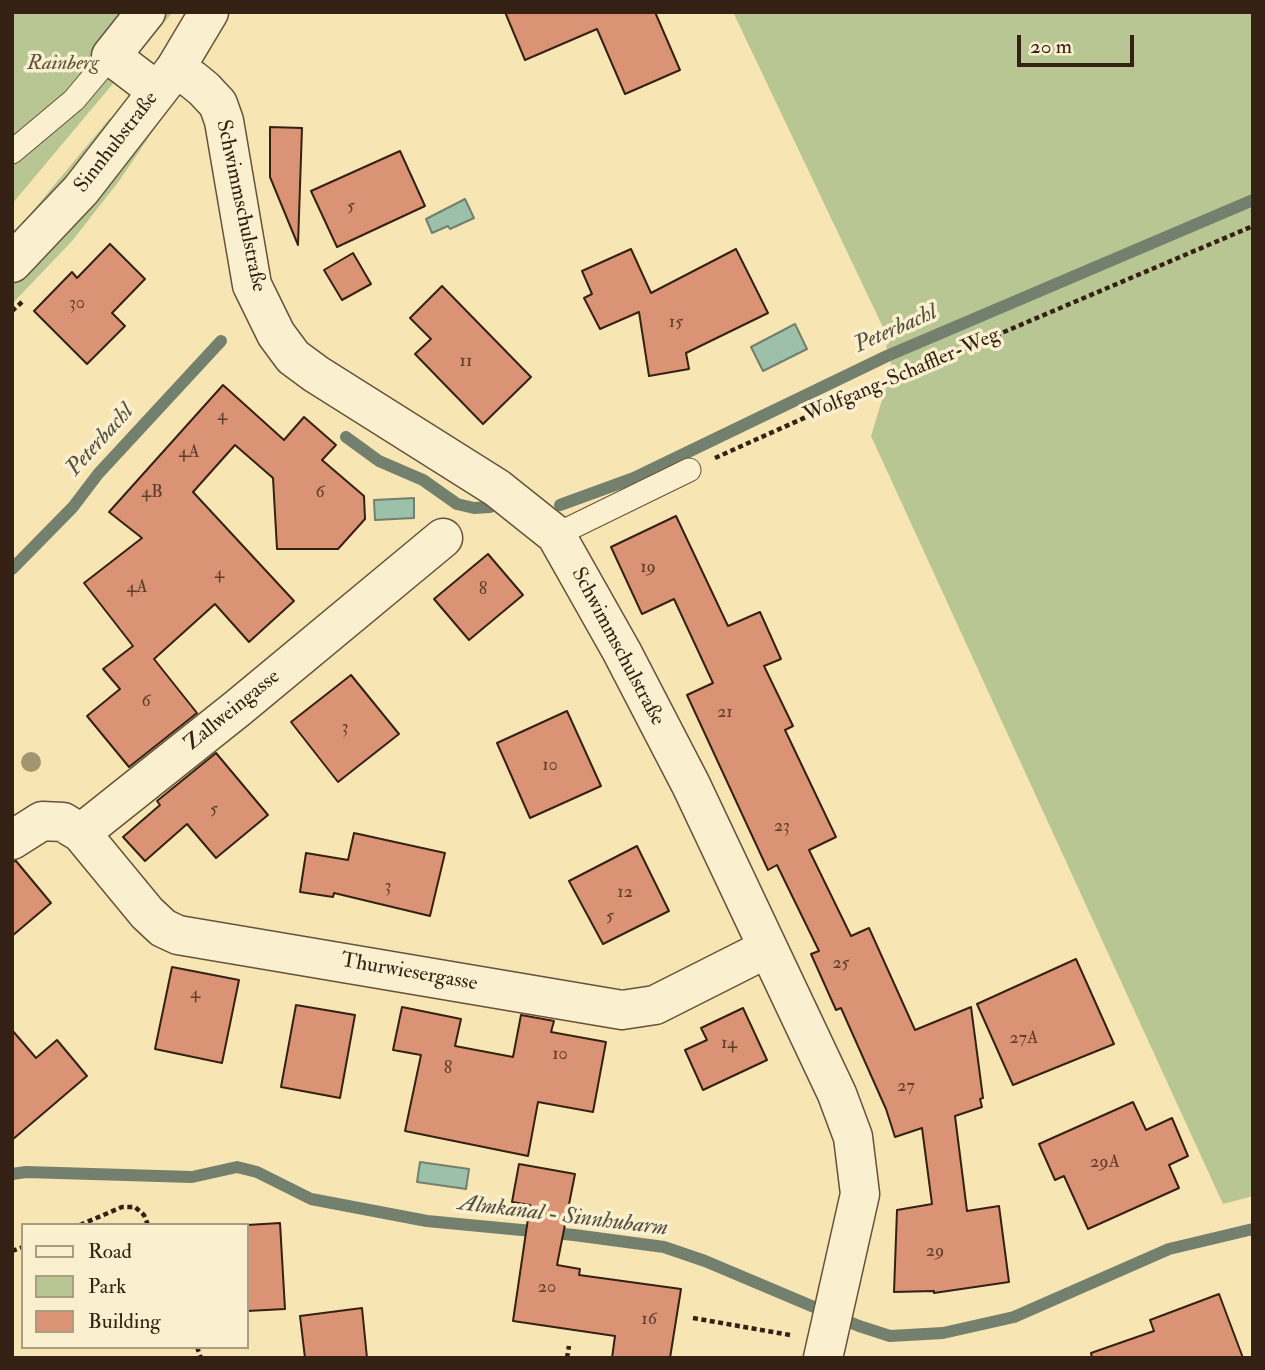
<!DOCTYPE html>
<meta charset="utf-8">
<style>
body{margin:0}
#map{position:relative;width:1265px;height:1370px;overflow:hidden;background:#f7e6b4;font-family:"IM FELL Double Pica",serif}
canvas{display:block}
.frame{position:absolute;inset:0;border:14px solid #352113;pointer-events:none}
.legend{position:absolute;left:21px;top:1223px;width:228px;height:126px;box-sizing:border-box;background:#faefce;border:2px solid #ab9d83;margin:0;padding:9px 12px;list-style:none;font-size:21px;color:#352113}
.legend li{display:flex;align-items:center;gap:14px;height:35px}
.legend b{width:35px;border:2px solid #ab9d83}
.scale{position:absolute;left:1017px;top:35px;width:117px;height:32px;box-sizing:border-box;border:4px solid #352113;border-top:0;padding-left:9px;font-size:21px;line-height:24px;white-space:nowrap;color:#352113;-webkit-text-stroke:5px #faefce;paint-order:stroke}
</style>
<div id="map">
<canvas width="1265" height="1370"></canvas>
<div class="frame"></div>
<ul class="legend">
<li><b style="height:9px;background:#faefce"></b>Road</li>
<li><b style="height:19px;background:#b7c692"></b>Park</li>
<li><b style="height:19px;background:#da9374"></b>Building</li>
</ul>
<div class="scale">20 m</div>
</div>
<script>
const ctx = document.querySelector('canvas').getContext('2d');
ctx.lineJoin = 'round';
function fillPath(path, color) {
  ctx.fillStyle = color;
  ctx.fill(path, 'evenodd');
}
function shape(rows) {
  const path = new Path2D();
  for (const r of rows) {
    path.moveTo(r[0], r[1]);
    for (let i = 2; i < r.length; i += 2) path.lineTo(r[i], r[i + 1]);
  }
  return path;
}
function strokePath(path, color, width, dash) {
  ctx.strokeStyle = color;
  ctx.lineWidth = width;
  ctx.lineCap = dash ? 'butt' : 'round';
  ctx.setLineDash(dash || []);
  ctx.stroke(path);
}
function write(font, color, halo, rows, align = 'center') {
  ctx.font = font + ' "IM FELL Double Pica",serif';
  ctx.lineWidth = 7;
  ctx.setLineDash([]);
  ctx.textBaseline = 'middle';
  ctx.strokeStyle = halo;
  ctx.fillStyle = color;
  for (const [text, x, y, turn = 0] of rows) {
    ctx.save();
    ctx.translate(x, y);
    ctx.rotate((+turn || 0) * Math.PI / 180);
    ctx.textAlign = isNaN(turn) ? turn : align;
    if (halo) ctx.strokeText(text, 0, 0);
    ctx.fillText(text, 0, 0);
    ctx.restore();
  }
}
fillPath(shape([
 [12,12,173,12,12,204],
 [733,12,1253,12,1253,1196,1223,1204,871,436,892,367,886,346,890,342],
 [166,112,119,181,72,241,12,304,12,283],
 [110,118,114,119,99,146,12,236]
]), '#b7c692');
const water = shape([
 [465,199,474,218,450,229,448,226,432,233,426,219,465,199],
 [795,324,807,349,763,371,751,347,795,324],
 [414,498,414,518,375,520,374,500,414,498],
 [420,1162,469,1169,466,1189,417,1182,420,1162]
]);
fillPath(water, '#9dc0ab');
strokePath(water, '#73806e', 2);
strokePath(shape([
 [346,437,379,461,423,480,457,504,474,508,490,507],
 [560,505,634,478,887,356,1253,200],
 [12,569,73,507,98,474,221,341],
 [12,1174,26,1172,192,1177,237,1167,257,1172,311,1199,427,1221,574,1235,664,1247,705,1261,859,1326,890,1336,943,1333,1014,1317,1169,1249,1253,1229]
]), '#73806e', 12);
const building = shape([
 [505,12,655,12,680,70,625,94,597,29,525,60,505,12],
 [270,127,302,128,298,245,270,177,270,127],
 [400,151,425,206,337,247,311,191,400,151],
 [110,244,145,279,112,313,125,326,87,364,34,311,72,272,77,278,110,244],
 [631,249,651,293,736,249,768,313,686,353,689,369,649,376,639,312,600,329,584,298,592,294,582,271,631,249],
 [353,253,371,284,342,300,324,270,353,253],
 [442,286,531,377,483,424,415,354,431,339,410,318,442,286],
 [223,385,284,440,304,417,336,445,322,460,364,496,365,519,338,549,277,549,273,478,235,445,193,492,294,601,249,642,215,604,154,659,197,713,129,767,87,716,120,689,103,669,133,646,84,583,142,538,109,512,223,385],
 [676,516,728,626,760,612,781,659,764,666,793,726,785,730,836,837,809,850,851,936,869,928,915,1030,971,1007,983,1098,980,1099,982,1107,955,1116,967,1211,999,1206,1009,1282,934,1293,934,1291,894,1292,897,1210,932,1204,922,1128,895,1137,886,1109,841,1008,836,1010,811,954,819,951,777,865,768,870,742,814,687,695,713,683,674,599,642,614,611,547,676,516],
 [488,554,523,595,469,640,434,599,488,554],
 [351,675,399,734,338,782,291,722,351,675],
 [567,711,601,786,530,818,497,743,567,711],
 [216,753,268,815,216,858,187,824,145,861,123,837,160,805,157,801,216,753],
 [354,833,445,853,430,916,334,893,333,897,300,892,306,853,348,860,354,833],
 [637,846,669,911,603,944,569,881,637,846],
 [16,861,51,903,12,936,12,862,16,861],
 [1076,959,1114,1044,1013,1085,977,1004,1076,959],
 [172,967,239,980,222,1063,155,1049,172,967],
 [296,1005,355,1015,340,1098,281,1087,296,1005],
 [402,1007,461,1019,455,1046,513,1057,521,1015,554,1021,551,1032,606,1042,593,1112,538,1102,528,1156,405,1131,421,1055,393,1050,402,1007],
 [743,1008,767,1060,703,1090,685,1050,707,1040,701,1028,743,1008],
 [12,1030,36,1058,57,1040,87,1076,12,1140,12,1030],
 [1133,1102,1146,1130,1172,1118,1188,1156,1169,1165,1179,1188,1088,1229,1064,1176,1055,1180,1039,1144,1133,1102],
 [519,1164,575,1174,557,1265,580,1269,579,1275,681,1289,670,1358,612,1358,615,1336,513,1321,530,1205,512,1202,519,1164],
 [280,1223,285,1309,247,1311,247,1225,280,1223],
 [1219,1294,1243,1358,1092,1358,1091,1353,1154,1331,1150,1320,1219,1294],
 [362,1308,367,1358,305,1358,300,1316,362,1308]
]);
fillPath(building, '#da9374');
strokePath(building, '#352113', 2);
const service = shape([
 [12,152,74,100,111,56],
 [556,535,689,470]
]);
const minor = shape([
 [146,12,111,56,157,91],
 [175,69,193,80,204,89,218,104,224,121,252,285,276,334,293,357,316,374,497,488,556,535,622,652,691,785,837,1094,853,1137,860,1194,823,1358],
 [81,833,147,913,163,928,178,935,622,1010,655,1005,768,948],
 [12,840,42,821,63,822,81,833,238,708,443,538]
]);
const tertiary = shape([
 [12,263,81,190,175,69,209,12]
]);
strokePath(service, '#66523b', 25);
strokePath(minor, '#66523b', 41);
strokePath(tertiary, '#66523b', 41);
strokePath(shape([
 [12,311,22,302],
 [715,458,844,400,1253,226],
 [80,1225,122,1207,135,1207,144,1215,148,1225],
 [12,1251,23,1247],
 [693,1318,790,1335],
 [197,1347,201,1358],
 [567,1358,569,1346]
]), '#352113', 4.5, [5, 3.5]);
strokePath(service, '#faefce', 23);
strokePath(minor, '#faefce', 38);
strokePath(tertiary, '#faefce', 38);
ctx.fillStyle = '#a29570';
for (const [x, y] of [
 [31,762]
]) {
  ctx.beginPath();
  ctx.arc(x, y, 10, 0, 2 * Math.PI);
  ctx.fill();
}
write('18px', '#5e3e2b', null, [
 ["5",351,207],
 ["30",77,304],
 ["15",676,323],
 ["11",466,362],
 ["4",222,416],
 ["4A",189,453],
 ["4B",152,493],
 ["6",320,493],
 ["19",648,568],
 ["4",219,574],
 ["4A",137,588],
 ["8",483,590],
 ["6",146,702],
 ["21",725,713],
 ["3",345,728],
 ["10",550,766],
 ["5",214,810],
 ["23",782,827],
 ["3",388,887],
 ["12",625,893],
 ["5",610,917],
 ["25",841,964],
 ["4",195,994],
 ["27A",1024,1039],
 ["14",729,1044],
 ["10",560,1055],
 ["8",448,1069],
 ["27",906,1087],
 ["29A",1105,1163],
 ["29",935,1252],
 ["20",547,1288],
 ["16",649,1320]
]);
write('italic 21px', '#5c5339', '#faefce', [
 ["Rainberg",63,64]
]);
write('21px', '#352113', '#faefce', [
 ["Sinnhubstraße",117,143,-52],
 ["Schwimmschulstraße",240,206,78],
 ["Wolfgang-Schaffler-Weg",902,376,-23],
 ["Schwimmschulstraße",617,647,62],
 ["Zallweingasse",233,711,-39],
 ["Thurwiesergasse",409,973,10]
]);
write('italic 23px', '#545141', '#faefce', [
 ["Peterbachl",896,330,-24],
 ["Peterbachl",101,441,-48],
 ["Almkanal - Sinnhubarm",563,1217,7]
]);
</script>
